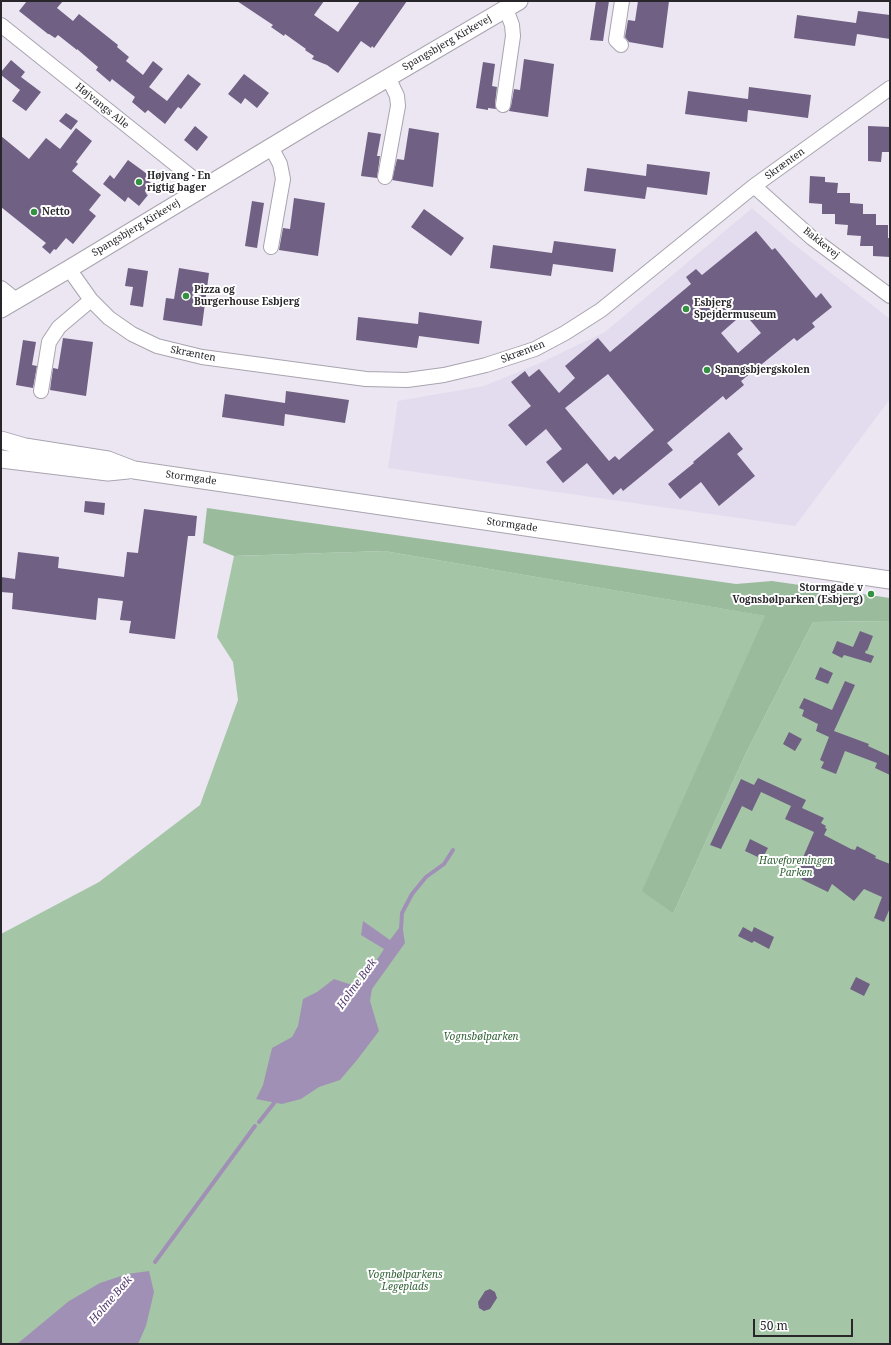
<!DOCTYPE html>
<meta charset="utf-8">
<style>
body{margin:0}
#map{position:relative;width:891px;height:1345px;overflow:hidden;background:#ebe6f2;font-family:"Noto Serif",serif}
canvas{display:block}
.frame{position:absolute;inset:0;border:2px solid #28262a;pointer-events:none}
.scale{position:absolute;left:753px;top:1319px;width:100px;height:18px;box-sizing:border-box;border:2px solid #28262a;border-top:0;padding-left:5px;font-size:12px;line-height:14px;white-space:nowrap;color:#28262a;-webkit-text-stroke:3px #fff;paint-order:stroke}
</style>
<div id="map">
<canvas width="891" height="1345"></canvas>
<div class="frame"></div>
<div class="scale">50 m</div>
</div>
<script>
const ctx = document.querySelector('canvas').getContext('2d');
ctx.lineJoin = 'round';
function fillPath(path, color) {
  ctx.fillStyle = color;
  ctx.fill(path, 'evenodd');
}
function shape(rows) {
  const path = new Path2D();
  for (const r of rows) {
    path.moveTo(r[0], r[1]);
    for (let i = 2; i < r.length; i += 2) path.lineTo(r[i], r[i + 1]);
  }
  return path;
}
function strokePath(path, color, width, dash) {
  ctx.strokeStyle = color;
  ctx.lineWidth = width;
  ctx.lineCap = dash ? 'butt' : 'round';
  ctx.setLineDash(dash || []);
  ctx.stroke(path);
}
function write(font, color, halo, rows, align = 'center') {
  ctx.font = font + ' "Noto Serif",serif';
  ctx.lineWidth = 4;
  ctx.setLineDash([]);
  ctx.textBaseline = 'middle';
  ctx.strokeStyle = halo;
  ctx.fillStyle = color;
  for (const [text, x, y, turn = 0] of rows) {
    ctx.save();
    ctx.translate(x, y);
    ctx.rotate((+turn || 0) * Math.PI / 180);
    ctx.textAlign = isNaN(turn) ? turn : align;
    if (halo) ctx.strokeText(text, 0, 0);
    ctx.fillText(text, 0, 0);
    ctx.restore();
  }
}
fillPath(shape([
 [752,208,791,242,890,319,890,399,795,526,388,468,398,401,484,386,538,364,605,332]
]), '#e3dbee');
fillPath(shape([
 [384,551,766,616,643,891,673,914,746,753,813,622,890,621,890,1344,1,1344,1,934,99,882,200,805,238,700,233,662,217,637,234,556]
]), '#a5c6a6');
fillPath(shape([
 [207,508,736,584,772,581,890,598,890,621,813,622,746,753,673,914,642,891,765,616,384,551,234,556,203,543]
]), '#9abc9c');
fillPath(shape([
 [363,921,390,940,402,924,405,943,372,989,370,1001,379,1031,357,1060,340,1080,319,1087,301,1099,282,1104,256,1099,263,1085,272,1048,292,1037,298,1026,303,999,317,992,334,979,349,984,362,982,384,949,361,935],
 [149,1271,154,1292,146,1326,138,1344,17,1344,69,1301,100,1283,127,1274]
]), '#a190b6');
strokePath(shape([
 [401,929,402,913,412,894,426,877,444,864,453,850],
 [259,1122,278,1098],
 [155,1262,255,1126]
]), '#a190b6', 4);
fillPath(shape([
 [27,1,63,1,57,8,73,21,79,14,118,45,117,47,129,57,126,61,143,75,153,61,163,69,149,87,167,101,188,74,201,84,181,109,178,107,165,124,148,110,145,113,132,102,135,97,112,79,110,82,96,70,98,67,77,49,77,50,58,35,55,38,49,34,48,34,19,11],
 [237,1,324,1,314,15,338,32,360,1,407,1,374,48,372,46,371,48,361,41,338,73,327,65,312,59,314,56,305,50,306,49,285,34,284,36,271,27,273,25],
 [596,1,609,1,603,41,590,40],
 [638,1,669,1,663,48,629,42,625,37,628,20,635,21],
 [858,11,890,15,890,39,857,34,855,46,794,38,797,15,856,23],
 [524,59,554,64,548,117,509,111,511,106,514,89,520,90],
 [11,60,25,72,21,77,41,92,26,111,12,101,20,90,1,75,1,72],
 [483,62,495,64,492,86,497,87,495,104,496,109,488,108,488,110,476,108],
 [244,74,269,93,257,108,245,98,241,104,228,94],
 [749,87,811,95,808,118,748,110,747,122,685,114,688,91,748,99],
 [66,113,78,121,71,130,59,121],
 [195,126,208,137,197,151,184,140],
 [868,126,890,127,890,152,882,152,881,162,868,161],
 [76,128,92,141,76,162,78,164,72,171,101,195,89,210,96,216,73,244,66,238,56,250,54,249,50,254,42,247,46,243,1,207,1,136,29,159,46,138,60,149],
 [409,128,439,133,433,187,392,180,397,159,404,160],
 [368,132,381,134,377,156,380,156,377,178,361,176],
 [128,160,150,176,147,180,151,183,150,185,152,186,146,194,148,195,139,206,128,197,125,202,103,184,110,175,114,179],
 [647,164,710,172,707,195,647,187,645,199,584,191,587,168,646,176],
 [810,176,825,177,825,182,838,183,837,193,850,193,850,203,863,204,863,214,876,214,876,225,888,225,888,238,890,238,890,257,873,256,873,246,860,246,861,236,847,235,848,225,835,224,835,214,822,214,822,204,809,203],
 [294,198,325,203,318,256,279,250,283,228,290,229],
 [252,201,264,203,257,248,245,246],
 [424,209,464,238,451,256,411,227],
 [756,231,772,250,775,248,816,298,821,293,832,307,812,323,815,327,797,341,794,338,741,381,744,385,726,400,723,396,667,443,673,450,623,491,621,488,613,495,587,463,563,483,546,462,562,449,546,429,526,446,508,425,531,406,511,382,525,371,529,377,539,369,559,393,575,378,565,366,598,338,610,352,691,284,686,277,696,269,702,275],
 [744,313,761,333,738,353,721,333],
 [608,374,654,430,619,460,615,456,609,461,565,408],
 [554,241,616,249,613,272,553,264,551,276,490,268,493,245,552,253],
 [128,268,148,271,143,307,130,305,133,287,125,286],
 [179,268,209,273,202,326,163,320,166,298,174,299],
 [419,312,482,321,479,344,419,336,417,348,356,340,358,317,418,324],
 [63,338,93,342,86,396,50,390,53,368,58,369],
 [23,340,36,342,32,365,37,366,33,388,16,385],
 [286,391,349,400,345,423,285,414,284,426,222,417,225,394,285,403],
 [729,432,743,449,737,454,755,476,719,506,701,482,680,499,668,484,694,463,693,462],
 [85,501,105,503,104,515,84,512],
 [144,509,197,516,195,536,188,536,175,639,129,633,131,621,120,620,123,601,98,598,96,620,12,609,13,593,1,592,1,577,15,579,18,552,59,557,58,568,124,577,127,552,138,553],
 [860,631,873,636,867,651,866,650,865,653,874,656,871,663,844,655,842,658,832,653,837,641,853,647],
 [820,667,833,673,828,684,815,679],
 [845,681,855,685,834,731,869,744,868,746,890,756,890,775,875,768,877,763,845,751,836,774,821,768,824,762,820,760,829,737,816,731,818,724,802,716,804,710,799,708,804,698,832,710],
 [789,732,802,739,795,751,783,744],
 [758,778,806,800,802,808,824,818,821,823,826,826,825,828,827,829,824,835,851,849,855,850,857,846,876,856,875,858,890,864,890,908,884,922,874,918,882,897,864,889,854,901,832,884,828,892,801,879,802,878,794,874,800,861,801,862,814,832,785,819,791,806,761,792,752,811,742,806,721,849,710,845,741,779,754,785],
 [750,839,768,848,762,859,745,851],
 [743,927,752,932,754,927,774,937,769,949,754,941,752,943,738,936],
 [856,977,870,984,864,996,850,989],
 [490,1289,495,1292,497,1298,490,1309,484,1311,479,1308,478,1302,485,1291]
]), '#706083');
const minor = shape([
 [1,25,204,187],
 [621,45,616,40,622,1],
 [503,105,513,36,512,25,506,9],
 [385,177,398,106,397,96,388,77],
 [754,186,812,238,890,296],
 [271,247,283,179,280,164,271,147],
 [69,269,91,300,109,318,132,334,157,346,202,357,366,379,407,380,444,375,486,365,535,349,565,333,601,310,754,186,890,88],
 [1,288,16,300],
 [41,391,49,342,59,327,91,300]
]);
const tertiary = shape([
 [1,309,69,269,316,120,519,1],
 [1,440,25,447,108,460,134,470,890,580],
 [1,459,108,472,128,470]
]);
strokePath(minor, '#a9a4af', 16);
strokePath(tertiary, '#a9a4af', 19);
strokePath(minor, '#fff', 14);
strokePath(tertiary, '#fff', 17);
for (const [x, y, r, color] of [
 [139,182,4,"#359142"],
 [34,212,4,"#359142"],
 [186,296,4,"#359142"],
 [686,309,4,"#359142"],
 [707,370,4,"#359142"],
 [871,594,4,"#359142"]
]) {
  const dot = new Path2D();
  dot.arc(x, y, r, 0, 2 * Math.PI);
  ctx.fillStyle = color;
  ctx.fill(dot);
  strokePath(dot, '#fff', 1.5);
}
write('10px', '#28262a', '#fff', [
 ["Spangsbjerg Kirkevej",447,43,-30],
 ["Højvangs Alle",102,106,39],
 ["Skrænten",785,164,-36],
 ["Spangsbjerg Kirkevej",136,228,-31],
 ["Bakkevej",821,243,39],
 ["Skrænten",523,352,-21],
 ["Skrænten",193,354,11],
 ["Stormgade",191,478,8],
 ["Stormgade",512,525,8]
]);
write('bold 10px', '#28262a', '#fff', [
 ["Højvang - En",147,176],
 ["rigtig bager",147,188],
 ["Netto",42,212],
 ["Pizza og",194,290],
 ["Burgerhouse Esbjerg",194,302],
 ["Esbjerg",694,303],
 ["Spejdermuseum",694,315],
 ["Spangsbjergskolen",715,370],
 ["Stormgade v",863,588,"right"],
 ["Vognsbølparken (Esbjerg)",863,600,"right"]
], 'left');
write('italic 10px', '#306135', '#fff', [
 ["Haveforeningen",796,861],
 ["Parken",796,873],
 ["Vognsbølparken",481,1037],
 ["Vognbølparkens",405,1275],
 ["Legeplads",405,1287]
]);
write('italic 11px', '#553c6f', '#fff', [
 ["Holme Bæk",357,984,-54],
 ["Holme Bæk",111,1300,-49]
]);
</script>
